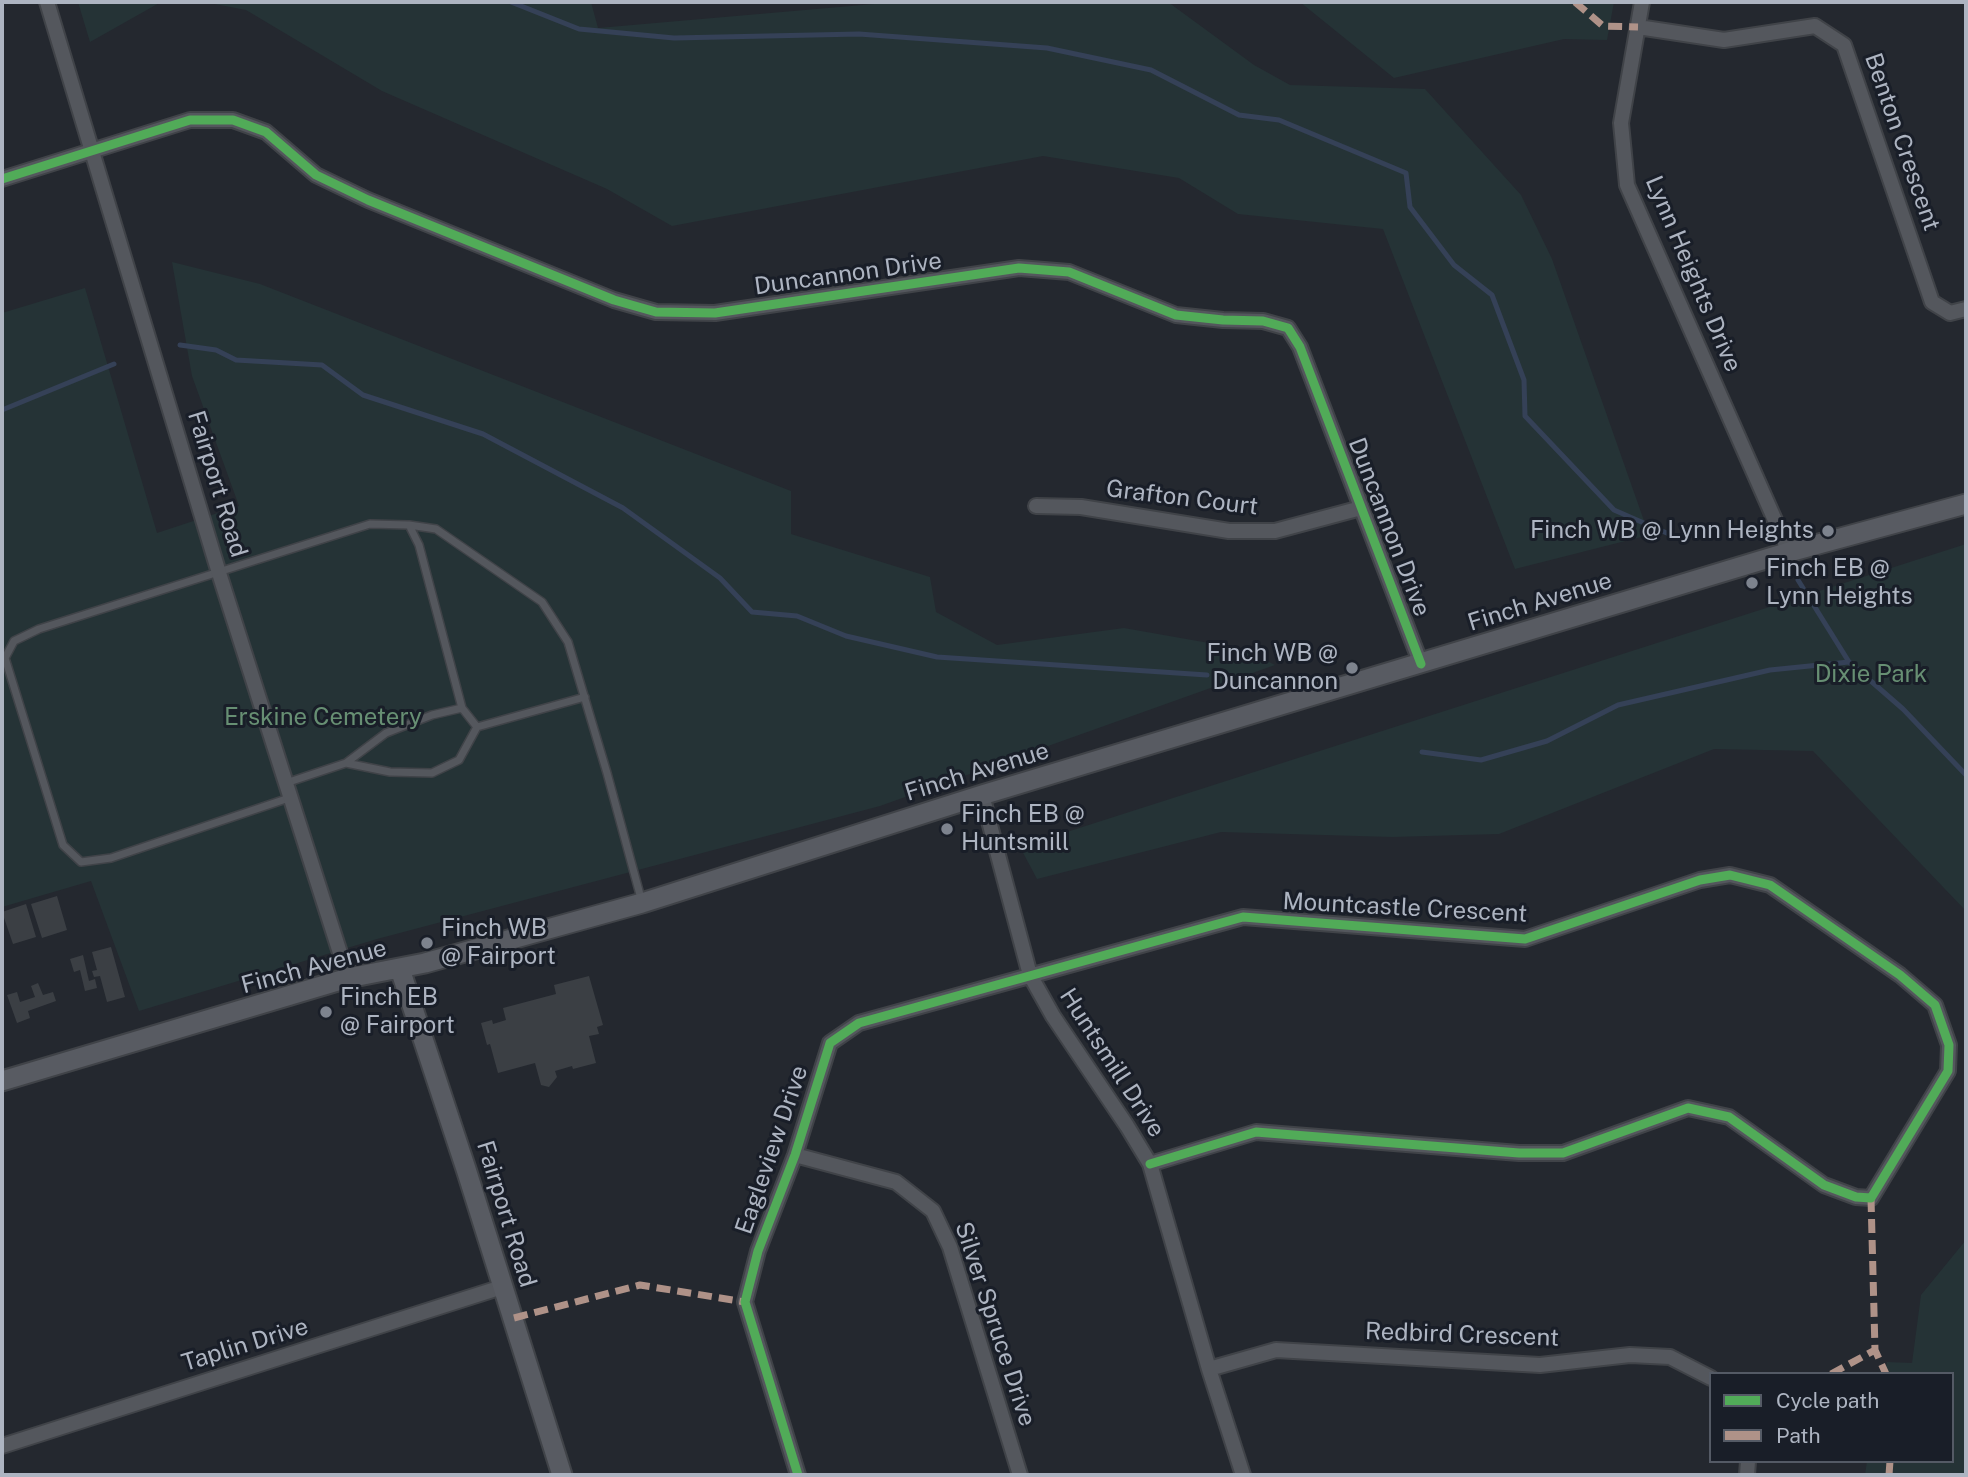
<!DOCTYPE html>
<style>
body{margin:0}
#map{position:relative;width:1968px;height:1477px;overflow:hidden;background:#24282f;font-family:"Public Sans",sans-serif}
canvas{display:block}
.frame{position:absolute;inset:0;border:4px solid #adb4c1;pointer-events:none}
.legend{position:absolute;left:1709px;top:1372px;width:245px;height:91px;box-sizing:border-box;background:#191e28;border:2px solid #545a65;margin:0;padding:9px 12px;list-style:none;font-size:21px;color:#adb4c1}
.legend li{display:flex;align-items:center;gap:14px;height:35px}
.legend b{width:35px;border:2px solid #545a65}
</style>
<div id="map">
<canvas width="1968" height="1477"></canvas>
<div class="frame"></div>
<ul class="legend">
<li><b style="height:9px;background:#51ab58"></b>Cycle path</li>
<li><b style="height:9px;background:#af9288"></b>Path</li>
</ul>
</div>
<script>
const ctx = document.querySelector('canvas').getContext('2d');
ctx.lineJoin = 'round';
function fillPath(path, color) {
  ctx.fillStyle = color;
  ctx.fill(path, 'evenodd');
}
function shape(rows) {
  const path = new Path2D();
  for (const r of rows) {
    path.moveTo(r[0], r[1]);
    for (let i = 2; i < r.length; i += 2) path.lineTo(r[i], r[i + 1]);
  }
  return path;
}
function strokePath(path, color, width, dash) {
  ctx.strokeStyle = color;
  ctx.lineWidth = width;
  ctx.lineCap = dash ? 'butt' : 'round';
  ctx.setLineDash(dash || []);
  ctx.stroke(path);
}
function write(font, color, halo, rows, align = 'center') {
  ctx.font = font + ' "Public Sans",sans-serif';
  ctx.lineWidth = 6;
  ctx.setLineDash([]);
  ctx.textBaseline = 'middle';
  ctx.strokeStyle = halo;
  ctx.fillStyle = color;
  for (const [text, x, y, turn = 0] of rows) {
    ctx.save();
    ctx.translate(x, y);
    ctx.rotate((+turn || 0) * Math.PI / 180);
    ctx.textAlign = isNaN(turn) ? turn : align;
    if (halo) ctx.strokeText(text, 0, 0);
    ctx.fillText(text, 0, 0);
    ctx.restore();
  }
}
fillPath(shape([
 [78,2,161,2,90,42],
 [204,2,591,2,598,28,897,2,1168,2,1254,65,1290,85,1425,89,1521,195,1552,259,1649,535,1515,569,1383,229,1238,214,1179,178,1043,156,672,226,607,189,382,91,246,10],
 [1300,2,1614,2,1607,40,1564,39,1394,78],
 [172,262,260,284,791,491,791,534,930,577,936,612,997,645,1124,628,1243,649,1275,665,880,806,377,939,139,1011,91,881,2,907,2,313,85,288,157,533,239,506,192,376],
 [1966,544,1966,911,1813,751,1714,749,1499,834,1392,837,1221,832,1037,879,1020,847],
 [1966,1240,1966,1475,1865,1475,1867,1461,1952,1461,1952,1374,1885,1374,1887,1362,1912,1363,1921,1295]
]), '#253336');
strokePath(shape([
 [511,2,579,29,674,38,859,34,1047,48,1151,70,1239,115,1279,120,1406,173,1410,207,1454,265,1492,295,1524,380,1525,416,1614,510,1669,534],
 [180,345,216,350,236,360,322,365,363,395,483,434,623,508,720,578,752,612,797,616,846,636,937,657,1207,675],
 [2,410,114,364],
 [1798,580,1849,662,1903,709,1966,775],
 [1422,752,1481,760,1547,741,1618,705,1770,670,1849,662]
]), '#354157', 5);
fillPath(shape([
 [57,896,67,930,42,938,31,904],
 [26,904,36,937,13,944,2,912],
 [111,947,125,997,107,1002,100,976,94,977,92,971,97,970,92,952],
 [83,955,89,981,95,979,97,988,85,991,80,970,74,972,70,959],
 [589,976,603,1025,597,1027,599,1034,589,1036,596,1063,573,1069,572,1066,555,1071,557,1077,549,1087,541,1085,535,1063,498,1073,490,1044,487,1045,481,1023,492,1020,493,1024,506,1020,503,1008,556,994,554,985],
 [38,983,43,995,53,992,56,1001,28,1011,30,1018,17,1023,7,995,17,992,20,1002,35,997,31,986]
]), '#3b3f44');
const lane = shape([
 [409,525,436,529,542,602,568,642,607,773,642,902],
 [462,708,477,727],
 [286,783,346,763,390,772,432,773,459,760,477,727,585,697],
 [289,798,111,858,81,862,63,845,5,658,14,641,39,629,370,524,409,525,419,545,462,708,432,715,386,733,346,763]
]);
const street = shape([
 [47,2,219,573,348,978],
 [1642,2,1621,123,1627,185,1789,552],
 [1638,27,1724,40,1815,26,1844,45,1932,302,1950,313,1966,309],
 [2,179,190,120,233,120,266,132,316,175,368,200,614,300,656,312,715,313,1019,268,1069,272,1176,315,1223,320,1263,321,1288,328,1300,347,1421,664],
 [1036,506,1081,507,1229,531,1275,531,1361,508],
 [982,795,1030,975,1053,1016,1127,1126,1150,1164,1209,1369,1243,1475],
 [795,1155,896,1182,933,1211,950,1247,1020,1475],
 [1209,1369,1276,1350,1540,1365,1630,1355,1670,1357,1711,1378],
 [2,1446,502,1287],
 [798,1475,745,1302,758,1251,795,1155,830,1043,859,1023,1243,917,1525,939,1700,880,1730,875,1770,885,1900,975,1935,1005,1949,1045,1948,1071,1871,1198,1856,1197,1824,1185,1729,1117,1688,1108,1563,1153,1519,1153,1256,1132,1150,1164],
 [1747,1475,1748,1461]
]);
const secondary = shape([
 [400,969,466,1169,562,1475],
 [2,1081,348,978,425,963,642,903,982,795,1789,552,1966,504]
]);
strokePath(lane, '#404348', 10);
strokePath(street, '#404348', 18);
strokePath(secondary, '#404348', 23);
strokePath(lane, '#54575d', 7);
strokePath(street, '#54575d', 14);
strokePath(secondary, '#585b62', 19);
strokePath(shape([
 [1575,2,1603,26,1638,27],
 [1871,1198,1875,1350,1886,1374],
 [514,1318,640,1285,745,1302],
 [1831,1374,1875,1350],
 [1889,1475,1890,1461]
]), '#af9288', 7, [14, 7]);
strokePath(shape([
 [2,179,190,120,233,120,266,132,316,175,368,200,614,300,656,312,715,313,1019,268,1069,272,1176,315,1223,320,1263,321,1288,328,1300,347,1421,664],
 [798,1475,745,1302,758,1251,795,1155,830,1043,859,1023,1243,917,1525,939,1700,880,1730,875,1770,885,1900,975,1935,1005,1949,1045,1948,1071,1871,1198,1856,1197,1824,1185,1729,1117,1688,1108,1563,1153,1519,1153,1256,1132,1150,1164]
]), '#51ab58', 9);
for (const [x, y, r, color] of [
 [1828,531,7,"#7d838e"],
 [1752,583,7,"#7d838e"],
 [1352,668,7,"#7d838e"],
 [947,829,7,"#7d838e"],
 [427,943,7,"#7d838e"],
 [326,1012,7,"#7d838e"]
]) {
  const dot = new Path2D();
  dot.arc(x, y, r, 0, 2 * Math.PI);
  ctx.fillStyle = color;
  ctx.fill(dot);
  strokePath(dot, '#191e28', 2.5);
}
write('24px', '#adb4c1', '#191e28', [
 ["Benton Crescent",1902,142,71],
 ["Duncannon Drive",848,274,-8],
 ["Lynn Heights Drive",1693,274,67],
 ["Fairport Road",217,484,73],
 ["Grafton Court",1182,498,7],
 ["Duncannon Drive",1389,527,69],
 ["Finch Avenue",1540,602,-17],
 ["Finch Avenue",977,772,-17],
 ["Mountcastle Crescent",1405,908,3],
 ["Finch Avenue",314,967,-15],
 ["Huntsmill Drive",1112,1063,57],
 ["Eagleview Drive",772,1150,-71],
 ["Fairport Road",506,1214,73],
 ["Silver Spruce Drive",995,1324,72],
 ["Redbird Crescent",1462,1335,2],
 ["Taplin Drive",245,1345,-17]
]);
write('24px', '#adb4c1', '#191e28', [
 ["Finch WB @ Lynn Heights",1814,531,"right"],
 ["Finch EB @",1766,569],
 ["Lynn Heights",1766,597],
 ["Finch WB @",1338,654,"right"],
 ["Duncannon",1338,682,"right"],
 ["Finch EB @",961,815],
 ["Huntsmill",961,843],
 ["Finch WB",441,929],
 ["@ Fairport",441,957],
 ["Finch EB",340,998],
 ["@ Fairport",340,1026]
], 'left');
write('24px', '#678f73', '#191e28', [
 ["Dixie Park",1871,675],
 ["Erskine Cemetery",323,718]
]);
</script>
